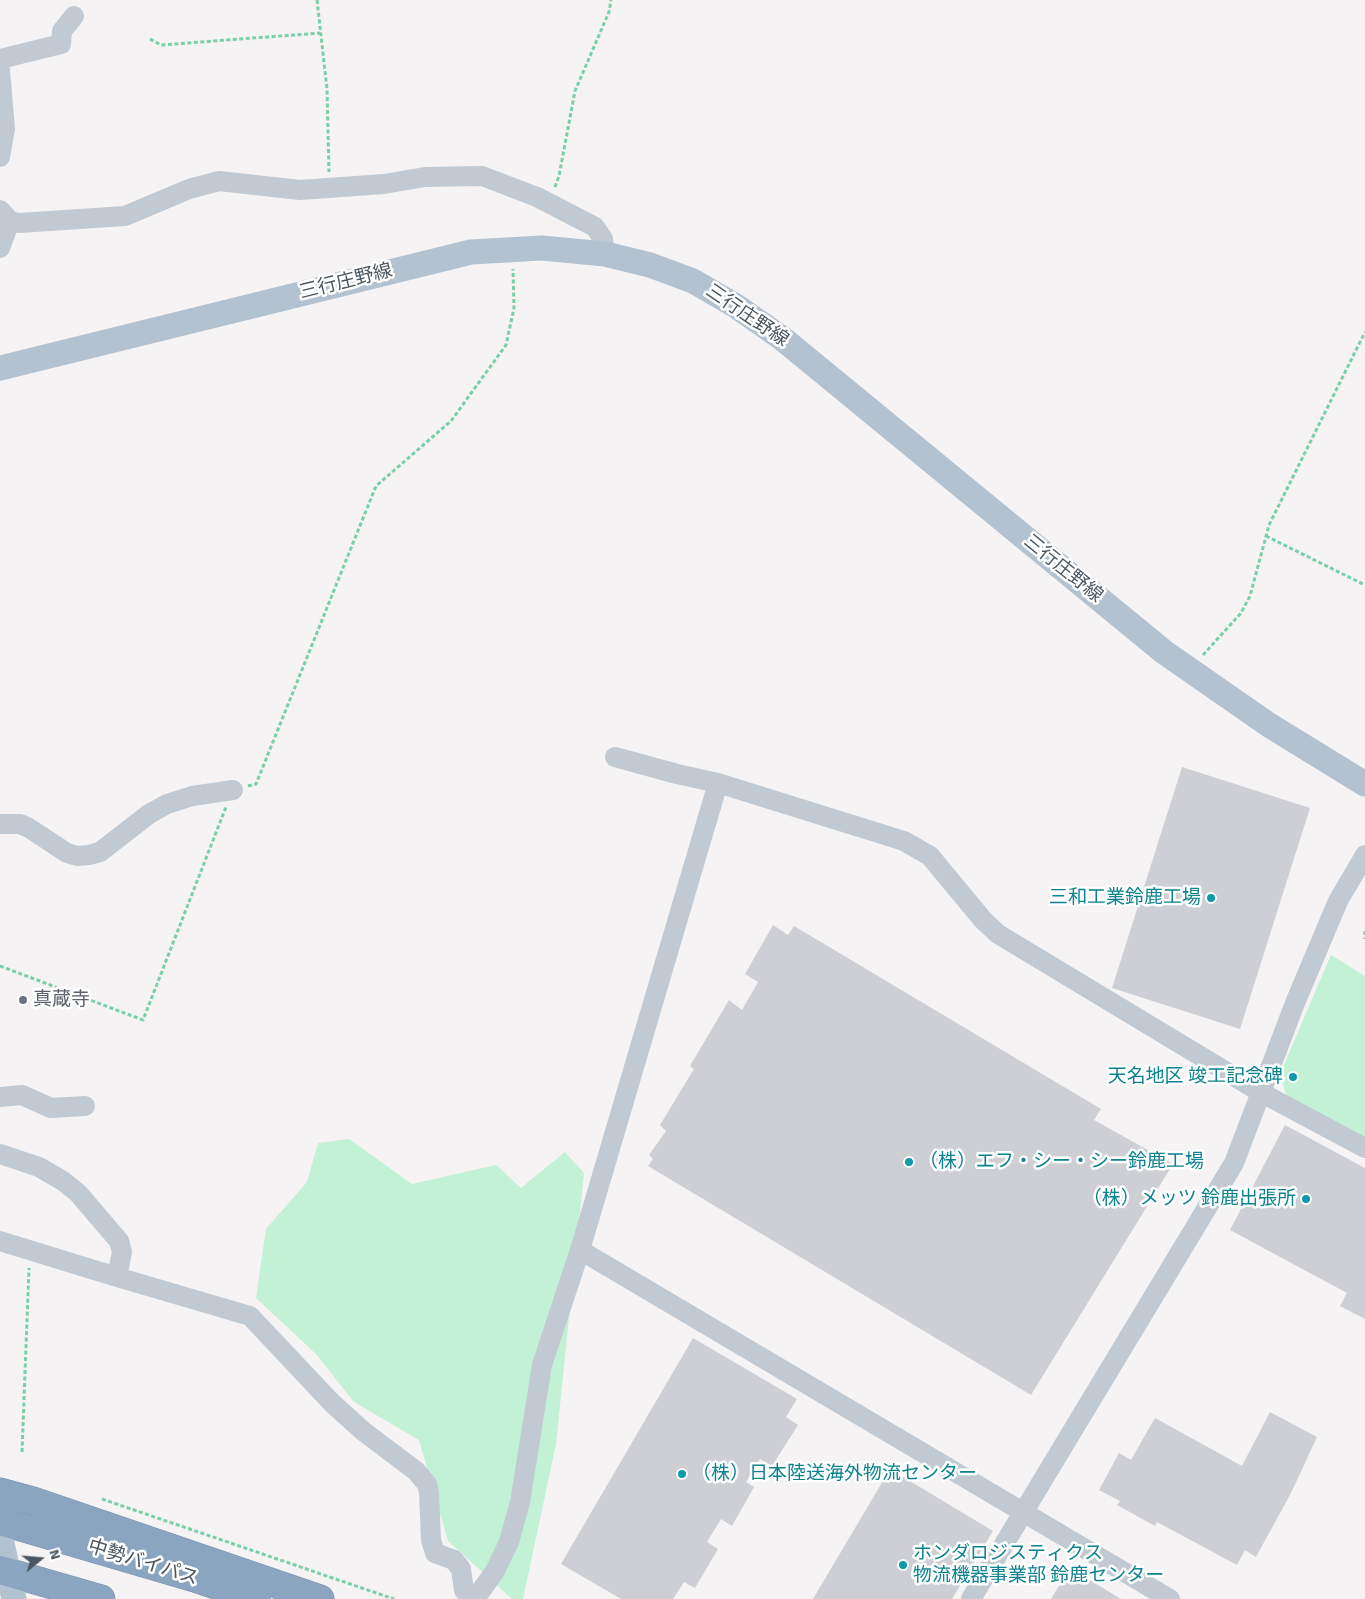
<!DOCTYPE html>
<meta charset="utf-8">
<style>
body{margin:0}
#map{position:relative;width:1365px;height:1599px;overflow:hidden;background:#f5f3f3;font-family:Signika,sans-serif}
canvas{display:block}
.north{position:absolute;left:15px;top:1534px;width:50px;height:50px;-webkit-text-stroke:4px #fff;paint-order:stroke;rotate:73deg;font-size:14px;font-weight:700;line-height:20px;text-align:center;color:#4a5661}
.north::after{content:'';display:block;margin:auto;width:18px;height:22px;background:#4a5661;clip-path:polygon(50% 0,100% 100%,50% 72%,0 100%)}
</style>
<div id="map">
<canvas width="1365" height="1599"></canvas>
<div class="north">N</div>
</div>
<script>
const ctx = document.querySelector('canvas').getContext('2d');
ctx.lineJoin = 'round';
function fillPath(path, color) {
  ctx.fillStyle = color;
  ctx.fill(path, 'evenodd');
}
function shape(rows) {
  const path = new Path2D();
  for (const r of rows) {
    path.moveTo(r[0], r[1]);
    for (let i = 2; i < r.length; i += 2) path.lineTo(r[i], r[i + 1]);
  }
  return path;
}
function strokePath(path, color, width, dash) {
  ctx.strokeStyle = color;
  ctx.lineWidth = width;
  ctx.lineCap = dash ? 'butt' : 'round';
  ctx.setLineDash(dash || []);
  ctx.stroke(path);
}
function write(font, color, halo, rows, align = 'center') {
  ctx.font = font + ' Signika,"Noto Sans JP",sans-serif';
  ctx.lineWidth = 5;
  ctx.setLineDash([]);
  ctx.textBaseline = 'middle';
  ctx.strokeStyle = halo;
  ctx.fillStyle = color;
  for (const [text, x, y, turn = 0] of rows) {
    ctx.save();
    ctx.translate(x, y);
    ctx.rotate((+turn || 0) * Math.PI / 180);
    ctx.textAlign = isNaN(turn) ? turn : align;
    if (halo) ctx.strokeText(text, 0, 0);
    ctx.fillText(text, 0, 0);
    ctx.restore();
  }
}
fillPath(shape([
 [1331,955,1365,976,1365,1138,1287,1098,1280,1074],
 [349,1139,412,1184,496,1165,521,1188,565,1152,584,1173,556,1444,523,1599,512,1599,448,1541,419,1440,354,1402,316,1354,256,1298,266,1229,307,1182,318,1143]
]), '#c3f1d5');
fillPath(shape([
 [1182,767,1310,808,1240,1029,1112,988],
 [773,925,788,935,794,926,1101,1109,1094,1120,1173,1164,1031,1395,648,1166,653,1159,649,1155,666,1131,660,1125,694,1069,690,1066,729,1000,742,1010,758,982,745,974],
 [1285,1125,1365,1168,1365,1319,1340,1306,1347,1293,1230,1230],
 [693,1338,797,1399,786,1417,798,1425,772,1466,760,1459,746,1482,754,1487,732,1526,721,1519,707,1542,718,1549,695,1588,684,1582,673,1599,621,1599,561,1564],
 [1270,1412,1317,1437,1291,1493,1256,1557,1245,1550,1237,1565,1157,1522,1155,1526,1117,1505,1120,1501,1099,1490,1119,1453,1131,1460,1155,1418,1242,1466],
 [890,1469,993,1531,952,1599,813,1599],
 [1070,1568,1121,1599,1051,1599]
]), '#cdcfd5');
const highway = shape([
 [0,1492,33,1501,320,1599],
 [0,1521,195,1578,256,1599],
 [0,1570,101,1599]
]);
strokePath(highway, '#7690ad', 29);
strokePath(shape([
 [317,0,327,89,329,172],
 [150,39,161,45,320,33],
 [555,187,559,176,575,91,609,12,611,0],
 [1266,536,1365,585],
 [1203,655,1241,613,1250,596,1269,525,1365,332],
 [248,786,256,784,376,486,451,421,506,345,514,308,513,269],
 [1365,931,1365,939],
 [0,966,143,1020,226,807],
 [22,1452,29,1268],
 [102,1499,394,1599]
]), '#7ad0a6', 3, [4, 2.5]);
strokePath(shape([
 [0,59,61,44,62,31,74,16],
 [0,70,5,129,0,157],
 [0,210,10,221,0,248],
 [10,221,19,223,125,216,189,189,219,181,300,190,384,184,425,177,482,176,537,197,595,227,603,239,605,254],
 [615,757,677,774,718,783],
 [0,824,20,824,29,828,67,853,77,856,89,855,100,852,149,814,167,804,192,796,233,790],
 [0,1097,22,1095,51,1108,85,1106],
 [0,1154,39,1167,63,1181,78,1193,119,1241,122,1252,117,1277,250,1316,332,1403,363,1431,416,1471,427,1484,429,1492,431,1540,435,1553,454,1560,461,1569,464,1590,473,1599],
 [0,1241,117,1277],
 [580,1250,1170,1599],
 [475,1599,495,1571,509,1542,520,1502,542,1365,580,1250,718,783,904,841,930,856,983,920,998,934,1260,1092,1365,1148],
 [971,1599,1234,1163,1295,1003,1338,901,1365,855]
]), '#c1cad2', 20);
strokePath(shape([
 [0,368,471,252,542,248,605,254,650,265,693,281,736,306,783,339,1164,652,1269,725,1365,784],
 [0,1534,14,1599]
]), '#b3c2d1', 25);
strokePath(highway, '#8ba5c1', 28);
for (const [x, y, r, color] of [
 [1211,898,5,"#0f9aa8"],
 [23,1000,5,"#6b7280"],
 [1293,1077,5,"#0f9aa8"],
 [909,1162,5,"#0f9aa8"],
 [1306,1199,5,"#0f9aa8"],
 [682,1474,5,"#0f9aa8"],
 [903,1565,5,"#0f9aa8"]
]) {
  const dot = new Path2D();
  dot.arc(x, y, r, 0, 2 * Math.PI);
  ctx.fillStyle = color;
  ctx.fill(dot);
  strokePath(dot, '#fff', 2);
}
write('19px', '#4a5661', '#fff', [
 ["三行庄野線",346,282,-14],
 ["三行庄野線",747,316,34],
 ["三行庄野線",1063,569,39],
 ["中勢バイパス",143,1563,17]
]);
write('19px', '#0d838f', '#fff', [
 ["三和工業鈴鹿工場",1201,898],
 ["天名地区 竣工記念碑",1283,1077],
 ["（株）エフ・シー・シー鈴鹿工場",919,1162,"left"],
 ["（株）メッツ 鈴鹿出張所",1296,1199],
 ["（株）日本陸送海外物流センター",692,1474,"left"],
 ["ホンダロジスティクス",913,1554,"left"],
 ["物流機器事業部 鈴鹿センター",913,1576,"left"]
], 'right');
write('19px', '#5b616d', '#fff', [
 ["真蔵寺",33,1000]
], 'left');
</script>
